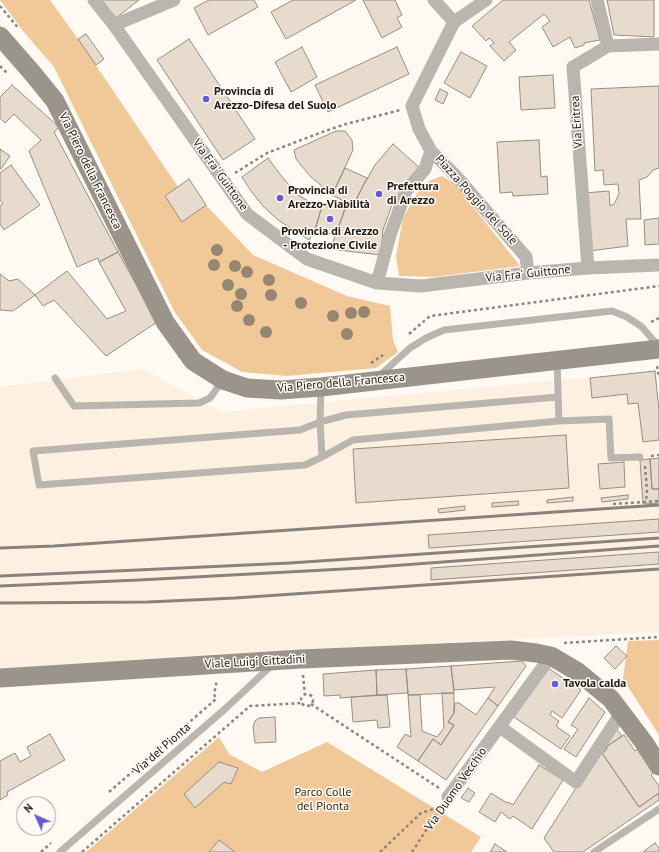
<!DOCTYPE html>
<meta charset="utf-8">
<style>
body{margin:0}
#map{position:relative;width:659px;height:852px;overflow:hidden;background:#fef9f3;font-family:"PT Sans",sans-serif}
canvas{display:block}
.north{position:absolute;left:16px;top:796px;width:40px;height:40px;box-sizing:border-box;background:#fef9f3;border:1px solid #a49f99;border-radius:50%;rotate:315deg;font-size:11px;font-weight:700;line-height:16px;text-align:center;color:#1d1813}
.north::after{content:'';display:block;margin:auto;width:14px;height:18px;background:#655bd4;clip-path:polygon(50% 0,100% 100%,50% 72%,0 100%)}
</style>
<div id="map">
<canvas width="659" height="852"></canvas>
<div class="north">N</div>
</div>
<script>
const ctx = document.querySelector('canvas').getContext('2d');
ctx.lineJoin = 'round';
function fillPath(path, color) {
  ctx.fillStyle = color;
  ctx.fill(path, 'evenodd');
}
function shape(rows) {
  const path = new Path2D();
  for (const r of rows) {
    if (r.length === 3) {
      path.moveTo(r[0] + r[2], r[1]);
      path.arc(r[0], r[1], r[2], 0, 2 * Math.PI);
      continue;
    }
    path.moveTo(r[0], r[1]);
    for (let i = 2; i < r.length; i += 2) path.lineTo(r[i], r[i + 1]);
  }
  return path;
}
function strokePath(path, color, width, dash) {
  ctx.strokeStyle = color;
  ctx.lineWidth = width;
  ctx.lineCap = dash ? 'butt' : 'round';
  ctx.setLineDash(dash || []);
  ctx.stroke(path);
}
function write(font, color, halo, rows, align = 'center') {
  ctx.font = font + ' "PT Sans",sans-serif';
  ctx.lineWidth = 3;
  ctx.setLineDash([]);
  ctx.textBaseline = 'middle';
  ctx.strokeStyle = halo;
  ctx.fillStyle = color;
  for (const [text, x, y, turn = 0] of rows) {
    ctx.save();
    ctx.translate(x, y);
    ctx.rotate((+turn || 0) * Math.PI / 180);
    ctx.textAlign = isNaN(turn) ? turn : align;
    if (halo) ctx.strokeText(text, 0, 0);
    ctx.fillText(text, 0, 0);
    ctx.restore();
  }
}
fillPath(shape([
 [143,369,221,412,655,371,659,410,659,446,653,456,651,458,659,458,659,632,221,654,0,669,0,387]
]), '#fef0e0');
fillPath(shape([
 [0,0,50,0,83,46,178,187,165,196,182,222,206,205,253,255,347,296,390,306,393,340,398,352,376,368,287,376,242,372,202,350,174,311,54,67,23,31],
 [442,176,455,184,520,266,435,277,399,276,396,256,403,218,419,190,429,181],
 [659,640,659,735,623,679,628,641],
 [219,737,229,754,262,772,327,742,481,837,471,852,86,852]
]), '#f1c998');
const building = shape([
 [102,0,139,0,116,18,102,0],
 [209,0,254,0,258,7,208,35,194,8,209,0],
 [293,0,356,0,286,39,271,12,293,0],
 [363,0,395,0,402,15,397,18,402,27,382,38,363,0],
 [503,0,589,0,600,40,584,43,584,45,575,48,570,37,553,47,542,27,550,21,544,14,509,42,516,50,504,61,490,46,494,43,489,38,486,41,472,26,503,0],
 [607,0,654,0,654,37,614,35,607,0],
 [86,34,104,59,96,65,78,39,86,34],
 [189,39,255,139,223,160,157,60,189,39],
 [302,47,317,77,291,92,275,62,302,47],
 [397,47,409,74,328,112,315,85,397,47],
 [461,52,487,66,470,98,444,83,461,52],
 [553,75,555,108,521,110,519,77,553,75],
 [12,85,59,127,54,132,118,252,99,262,98,258,77,267,29,151,41,140,14,114,5,123,0,118,0,97,12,85],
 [659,86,659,168,653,170,647,177,639,180,641,219,626,219,628,246,589,251,584,193,609,191,610,206,614,204,619,194,618,184,604,185,603,170,595,171,591,89,659,86],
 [440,89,448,93,443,104,435,100,440,89],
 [336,131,345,131,352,140,353,150,332,195,310,176,296,159,294,150,336,131],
 [539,140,541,177,547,176,548,194,513,196,512,192,500,193,497,142,539,140],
 [393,144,421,169,406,184,392,205,383,230,381,255,338,250,333,242,347,203,353,206,363,186,375,165,393,144],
 [0,149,10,156,1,169,0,168,0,149],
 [268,158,283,178,298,195,310,202,322,206,315,230,309,240,278,220,263,206,251,191,242,177,268,158],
 [11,165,40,205,4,230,0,224,0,206,3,204,0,200,0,173,11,165],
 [345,168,367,178,353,206,332,195,345,168],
 [189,179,206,205,182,222,165,196,189,179],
 [322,206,345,209,336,235,315,230,322,206],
 [659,218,659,244,645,245,644,220,659,218],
 [118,252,157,322,106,356,54,300,43,306,35,295,67,271,107,319,126,311,99,262,118,252],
 [0,274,9,281,18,279,35,295,13,311,0,310,0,274],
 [655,371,659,410,659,440,643,442,638,403,628,404,627,394,592,398,590,378,655,371],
 [566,435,569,488,356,503,353,449,566,435],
 [659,458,659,489,652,489,650,459,659,458],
 [650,459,652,489,659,489,659,503,643,504,640,460,650,459],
 [624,462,625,487,600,489,598,464,624,462],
 [628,495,628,499,602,502,601,498,628,495],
 [573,497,573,501,547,503,547,500,573,497],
 [518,501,519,505,492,507,492,503,518,501],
 [465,506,465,510,439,513,438,509,465,506],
 [659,519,659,532,429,548,428,535,659,519],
 [659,552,659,564,431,580,431,568,659,552],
 [616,646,627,656,615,669,604,658,616,646],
 [522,661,526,666,498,706,488,698,495,687,454,690,451,666,522,661],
 [451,666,454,693,408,695,406,669,451,666],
 [548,668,581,690,562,718,552,711,550,715,559,721,556,726,570,736,561,749,514,717,548,668],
 [406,669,408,693,377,695,376,670,406,669],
 [376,670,377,695,340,698,340,695,324,696,323,674,376,670],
 [442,693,454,693,454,713,448,722,454,725,441,745,433,739,418,761,397,747,405,734,411,737,408,695,420,695,422,731,437,737,444,728,442,693],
 [387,695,390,727,378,728,377,720,353,722,351,697,387,695],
 [488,698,498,706,446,780,418,761,433,739,441,745,454,725,448,722,454,713,455,703,459,703,476,715,488,698],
 [589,698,605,712,576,757,564,749,578,729,571,725,589,698],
 [275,717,276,742,255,743,253,727,255,721,259,718,275,717],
 [615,727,622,736,606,747,607,749,602,753,639,807,659,793,659,800,583,852,554,852,544,838,615,727],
 [50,734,65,760,7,792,8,795,0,800,0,761,15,753,20,762,31,756,27,747,50,734],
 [624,735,635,751,637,749,653,773,651,775,659,786,659,793,639,807,602,753,607,749,606,747,624,735],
 [219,762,238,768,231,784,224,782,195,808,184,794,219,762],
 [539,765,563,780,532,829,513,816,510,819,501,812,495,822,479,812,491,793,507,803,508,802,513,805,539,765],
 [468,788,475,793,469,802,461,798,468,788],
 [219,840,235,852,209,852,219,840],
 [655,843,659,848,659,852,643,852,655,843],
 [495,844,507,852,490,852,495,844]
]);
fillPath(building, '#e7dbcd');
strokePath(building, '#988d7f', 1);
strokePath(shape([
 [0,6,19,29],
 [0,66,7,73],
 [235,173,267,153,325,131,346,124,400,110],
 [651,322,659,318],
 [409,334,430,316,659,286],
 [371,363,383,355],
 [657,366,659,378],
 [651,456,659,455],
 [645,466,647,490,646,502],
 [613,504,659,501],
 [564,643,659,637],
 [303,675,305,695],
 [307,700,6],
 [311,704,439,788],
 [109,792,216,699,214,694,217,680],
 [41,852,51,843],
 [82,852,250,706,302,703],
 [380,852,421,813,440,807],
 [412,852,441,807]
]), '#8b8681', 2.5, [3, 3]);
strokePath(shape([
 [557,362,559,421,353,440,322,457,320,422,346,415,558,397],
 [379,376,410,348,426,338,444,330,612,311,627,317,642,327,659,347],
 [55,378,74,406,199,403,210,398,223,380],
 [321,387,320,422,300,430,33,451,39,485,305,465,322,457],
 [559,421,609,419,611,458,640,457],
 [60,852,225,709,272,665],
 [594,852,659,809]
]), '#bab5af', 7);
strokePath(shape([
 [94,0,114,25,247,214,307,259,377,283,421,286,528,273,588,268,659,265],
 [434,0,454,22],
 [597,0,608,46],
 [114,25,174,0],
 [431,151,419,129,412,106,454,22,486,0],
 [588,268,573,67,608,46,659,44],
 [377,283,390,235,406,191,425,169,431,151,456,176,526,257,528,273],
 [500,727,576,782,621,713],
 [448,797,551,656]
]), '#bab5af', 13);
strokePath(shape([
 [0,36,34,75,55,101,165,322,193,361,223,380,247,388,281,390,321,387,659,349],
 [0,678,301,659,511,650,536,653,551,656,578,672,611,699,645,744,659,766]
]), '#9b948b', 19);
strokePath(shape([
 [0,548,54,546,659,505],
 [0,576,138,570,290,563,659,538],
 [0,586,139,580,362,568,659,546],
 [0,603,148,602,235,598,659,569]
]), '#88837d', 3);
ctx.fillStyle = '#948670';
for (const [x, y] of [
 [217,250],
 [214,265],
 [235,266],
 [247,272],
 [269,280],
 [228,285],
 [241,294],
 [271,295],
 [301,303],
 [237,306],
 [364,312],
 [351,313],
 [333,316],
 [249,320],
 [266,332],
 [347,334]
]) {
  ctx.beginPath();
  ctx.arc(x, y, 6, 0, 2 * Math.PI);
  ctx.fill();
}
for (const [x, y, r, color] of [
 [206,99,4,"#655bd4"],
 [379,194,4,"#655bd4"],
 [280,198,4,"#655bd4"],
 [330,219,4,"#655bd4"],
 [555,684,4,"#655bd4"]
]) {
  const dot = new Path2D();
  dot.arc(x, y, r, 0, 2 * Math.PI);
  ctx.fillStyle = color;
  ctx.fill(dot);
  strokePath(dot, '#fef9f3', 1.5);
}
write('bold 12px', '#1d1813', '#fef9f3', [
 ["Provincia di",214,92],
 ["Arezzo-Difesa del Suolo",214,106],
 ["Prefettura",387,187],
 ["di Arezzo",387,201],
 ["Provincia di",288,191],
 ["Arezzo-Viabilità",288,205],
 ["Provincia di Arezzo",330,232,"center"],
 ["- Protezione Civile",330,246,"center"],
 ["Tavola calda",563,684]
], 'left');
write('12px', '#1d1813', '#fef9f3', [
 ["Via Eritrea",577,122,-94],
 ["Via Piero della Francesca",90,171,64],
 ["Via Fra' Guittone",220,175,54],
 ["Piazza Poggio del Sole",476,200,48],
 ["Via Fra' Guittone",528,274,-6],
 ["Via Piero della Francesca",341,383,-5],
 ["Viale Luigi Cittadini",255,662,-3],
 ["Via del Pionta",162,749,-41],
 ["Via Duomo Vecchio",456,789,-55]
]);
write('12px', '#3e2705', '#fef9f3', [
 ["Parco Colle",323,793],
 ["del Pionta",323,807]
]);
</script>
